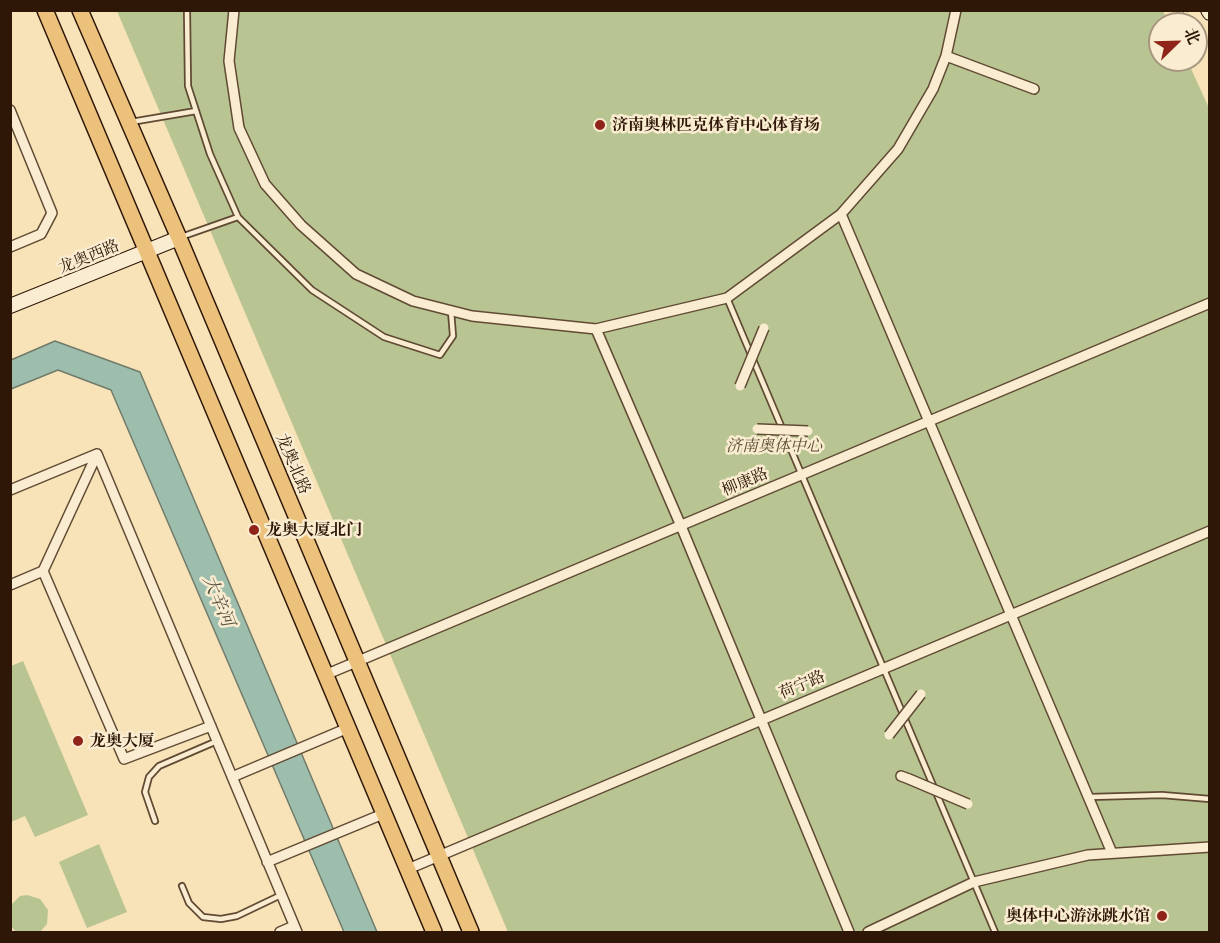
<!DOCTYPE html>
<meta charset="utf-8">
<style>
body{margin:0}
#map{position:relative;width:1220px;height:943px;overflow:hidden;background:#f8e2b7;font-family:"Libre Caslon Text","Noto Serif SC",serif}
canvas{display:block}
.frame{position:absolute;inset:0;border:12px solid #2e1707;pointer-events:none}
.north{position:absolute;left:1148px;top:12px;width:60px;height:60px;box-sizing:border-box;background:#faecd0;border:2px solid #a89780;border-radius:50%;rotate:67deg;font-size:16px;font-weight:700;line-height:24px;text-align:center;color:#2e1707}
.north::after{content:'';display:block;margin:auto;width:21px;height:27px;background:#8f2418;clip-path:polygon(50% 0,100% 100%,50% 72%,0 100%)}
</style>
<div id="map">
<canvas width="1220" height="943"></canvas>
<div class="frame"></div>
<div class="north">北</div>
</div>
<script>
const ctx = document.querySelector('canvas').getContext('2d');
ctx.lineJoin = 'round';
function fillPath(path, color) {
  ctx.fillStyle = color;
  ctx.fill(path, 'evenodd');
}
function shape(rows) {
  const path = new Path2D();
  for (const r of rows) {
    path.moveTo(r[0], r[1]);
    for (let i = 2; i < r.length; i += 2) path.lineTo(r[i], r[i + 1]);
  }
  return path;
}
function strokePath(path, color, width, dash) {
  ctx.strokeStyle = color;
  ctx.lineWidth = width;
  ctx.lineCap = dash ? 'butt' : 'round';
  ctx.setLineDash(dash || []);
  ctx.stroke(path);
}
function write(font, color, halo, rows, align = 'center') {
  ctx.font = font + ' "Libre Caslon Text","Noto Serif SC",serif';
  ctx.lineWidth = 5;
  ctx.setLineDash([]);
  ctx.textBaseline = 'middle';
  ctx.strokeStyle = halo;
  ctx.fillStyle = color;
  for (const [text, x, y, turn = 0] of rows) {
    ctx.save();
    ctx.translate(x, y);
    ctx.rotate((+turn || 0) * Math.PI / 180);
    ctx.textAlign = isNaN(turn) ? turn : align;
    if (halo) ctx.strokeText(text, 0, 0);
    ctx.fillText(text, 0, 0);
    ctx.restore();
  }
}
fillPath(shape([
 [117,11,1163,11,1169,24,1160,24,1160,60,1187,60,1209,108,1209,932,508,932],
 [23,661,88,815,35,837,25,816,11,822,11,666],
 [99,844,127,912,87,928,59,862],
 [27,895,40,899,48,910,47,924,40,932,16,932,11,926,11,905,20,896]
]), '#b8c492');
const water = shape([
 [55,341,140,372,377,932,344,932,111,390,58,370,11,389,11,360,55,341]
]);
fillPath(water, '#9dbead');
strokePath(water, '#717b6b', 1.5);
const lane = shape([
 [187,10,188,86,210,154,238,217,312,290,384,337,440,355,453,336,451,311],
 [131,122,196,111],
 [181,237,238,217],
 [727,298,995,932],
 [1090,797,1162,795,1210,799],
 [155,821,145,792,149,777,159,766,217,741],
 [182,886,189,903,203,917,221,919,237,916,281,895]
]);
const street = shape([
 [234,10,229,61,239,128,265,184,301,225,356,274,413,301,472,316,596,329,727,298,841,214,898,149,933,89,946,56,956,10],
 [946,56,1034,89],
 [10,110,52,213,41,234,10,247],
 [841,214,1112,853],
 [596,329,681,526,849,932],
 [10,490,97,454,297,932],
 [43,571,124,759,211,726],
 [10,585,43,571,97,454],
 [325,675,1210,303],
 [901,776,909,779],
 [232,777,348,728],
 [267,862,383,814],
 [408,869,1210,531],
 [280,932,294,926],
 [868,932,974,882,1088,855,1210,847]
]);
const secondary = shape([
 [1208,10,1210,13],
 [10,306,179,238]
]);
const primary = shape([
 [45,10,434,932],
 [80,10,179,238,471,932]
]);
strokePath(lane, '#604a33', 8);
strokePath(street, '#604a33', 12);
strokePath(secondary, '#2e1707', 16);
strokePath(primary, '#2e1707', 18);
strokePath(shape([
 [1176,10,1182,24],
 [1179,16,1190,10]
]), '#2e1707', 2, [1.5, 3]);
strokePath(lane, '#faecd0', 4.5);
strokePath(street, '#faecd0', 9);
strokePath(secondary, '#faecd0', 14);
strokePath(primary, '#ecc17c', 15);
const streetBridge = shape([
 [740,386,764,328],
 [757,429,808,431],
 [889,735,921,694],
 [909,779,968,804]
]);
strokePath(streetBridge, '#604a33', 12, []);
strokePath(streetBridge, '#faecd0', 9);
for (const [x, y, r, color] of [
 [600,125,6,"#8f2418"],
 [254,530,6,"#8f2418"],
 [78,741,6,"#8f2418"],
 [1162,916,6,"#8f2418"]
]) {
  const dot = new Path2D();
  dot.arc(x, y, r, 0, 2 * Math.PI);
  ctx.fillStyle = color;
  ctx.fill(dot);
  strokePath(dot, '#faecd0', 2);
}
write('bold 16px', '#2e1707', '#faecd0', [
 ["济南奥林匹克体育中心体育场",612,125],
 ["龙奥大厦北门",266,530],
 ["龙奥大厦",90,741],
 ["奥体中心游泳跳水馆",1150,916,"right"]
], 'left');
write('16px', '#2e1707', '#faecd0', [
 ["龙奥西路",89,257,-22],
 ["龙奥北路",293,464,67],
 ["柳康路",745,482,-23],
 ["荷宁路",802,685,-23]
]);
write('italic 16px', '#574b31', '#faecd0', [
 ["济南奥体中心",774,446]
]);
write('italic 18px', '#555141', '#faecd0', [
 ["大辛河",218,601,67]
]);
</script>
